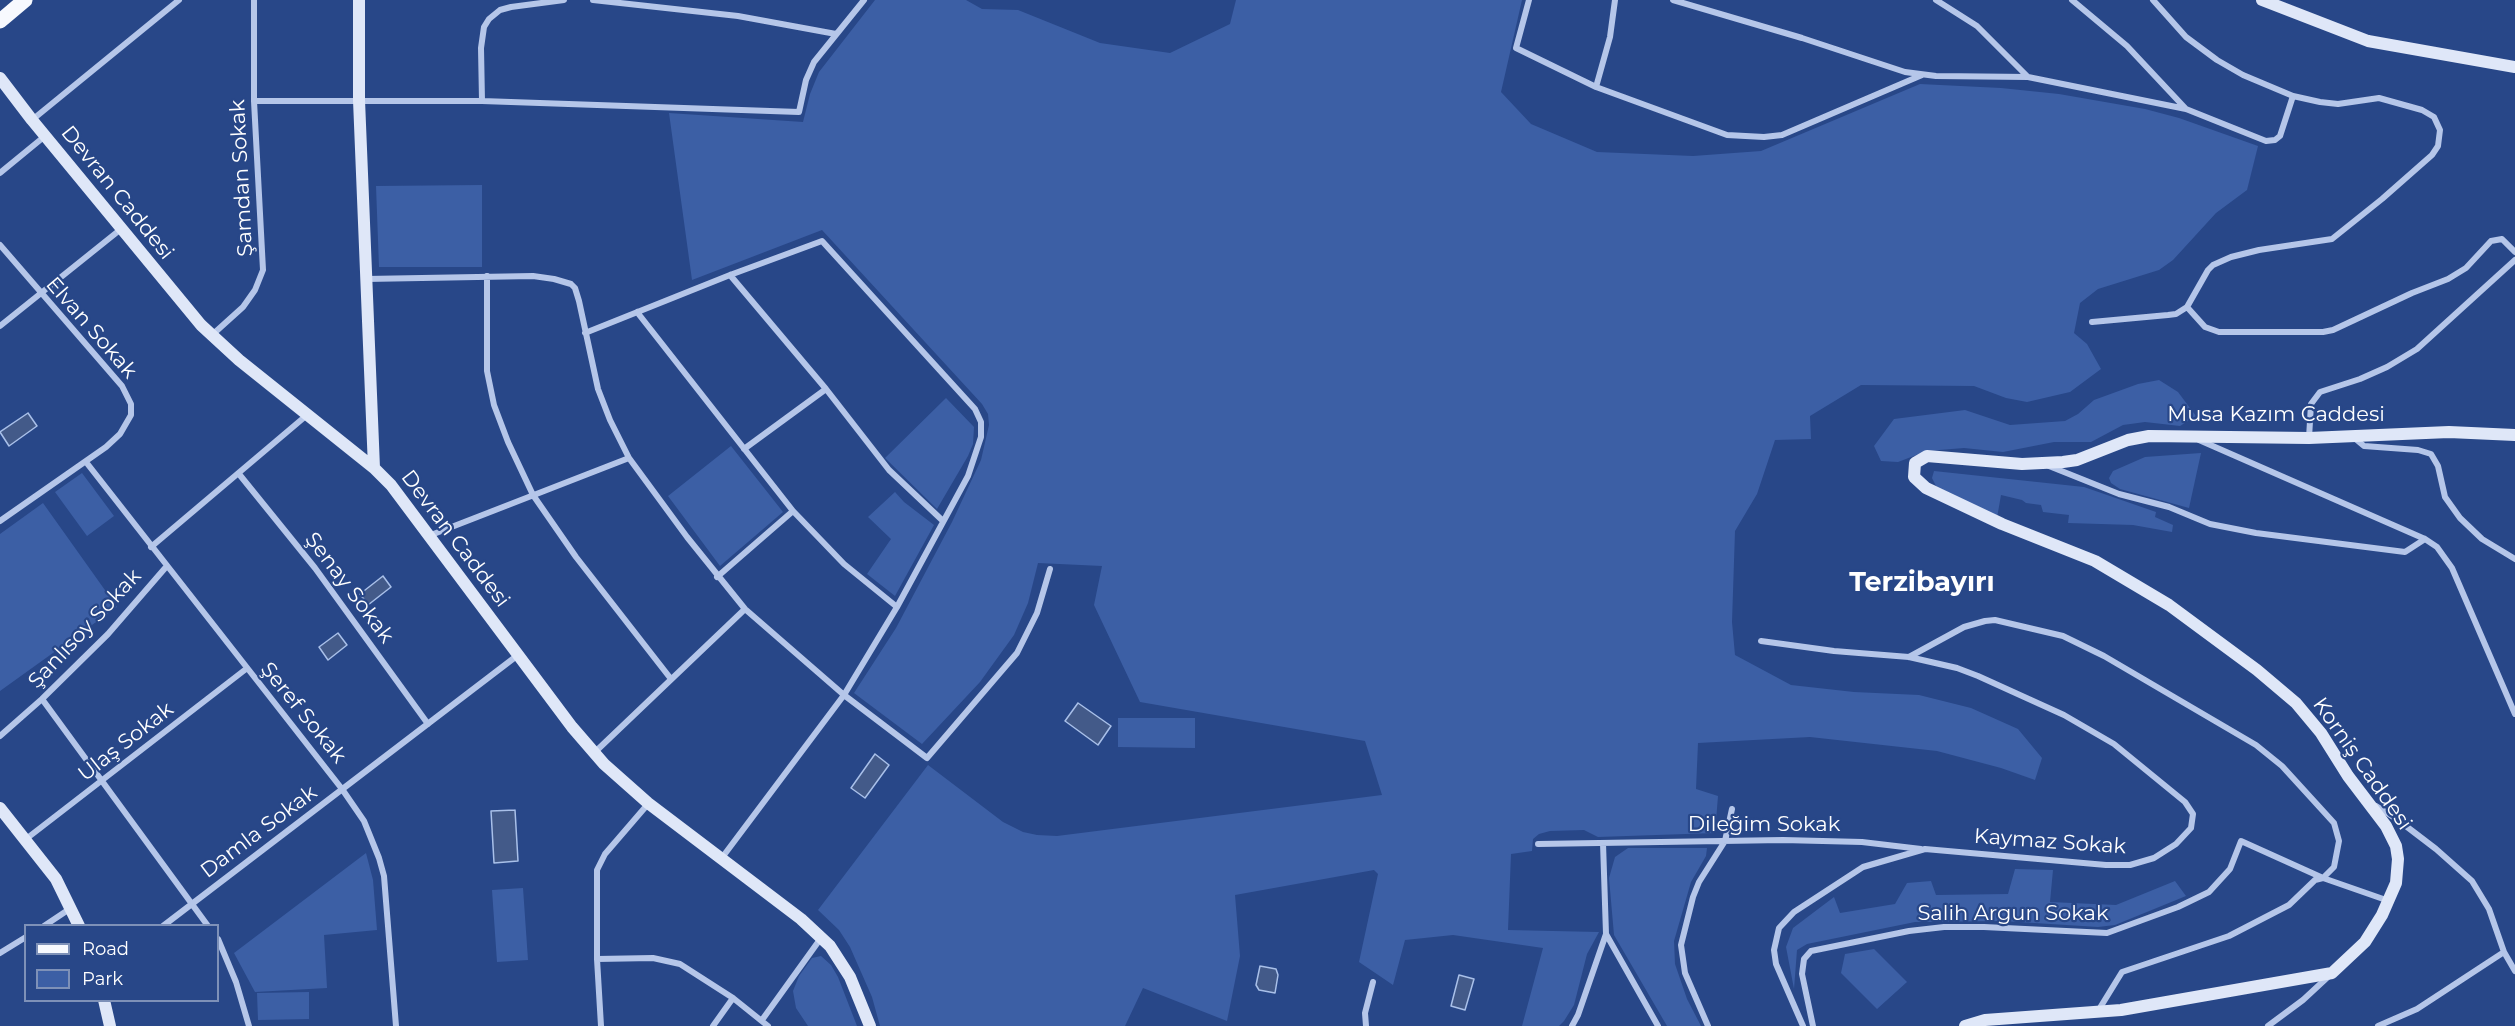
<!DOCTYPE html>
<meta charset="utf-8">
<style>
body{margin:0}
#map{position:relative;width:2515px;height:1026px;overflow:hidden;background:#284788;font-family:Montserrat,sans-serif}
canvas{display:block}
.legend{position:absolute;left:24px;top:924px;width:195px;height:78px;box-sizing:border-box;background:#284788;border:2px solid #7e91b8;margin:0;padding:8px 10px;list-style:none;font-size:18px;color:#fff}
.legend li{display:flex;align-items:center;gap:12px;height:30px}
.legend b{width:30px;border:2px solid #7e91b8}
</style>
<div id="map">
<canvas width="2515" height="1026"></canvas>
<ul class="legend">
<li><b style="height:8px;background:#f7f9fe"></b>Road</li>
<li><b style="height:16px;background:#3c5fa5"></b>Park</li>
</ul>
</div>
<script>
const ctx = document.querySelector('canvas').getContext('2d');
ctx.lineJoin = 'round';
function fillPath(path, color) {
  ctx.fillStyle = color;
  ctx.fill(path, 'evenodd');
}
function shape(rows) {
  const path = new Path2D();
  for (const r of rows) {
    path.moveTo(r[0], r[1]);
    for (let i = 2; i < r.length; i += 2) path.lineTo(r[i], r[i + 1]);
  }
  return path;
}
function strokePath(path, color, width, dash) {
  ctx.strokeStyle = color;
  ctx.lineWidth = width;
  ctx.lineCap = dash ? 'butt' : 'round';
  ctx.setLineDash(dash || []);
  ctx.stroke(path);
}
function write(font, color, halo, rows, align = 'center') {
  ctx.font = font + ' Montserrat,sans-serif';
  ctx.lineWidth = 4.5;
  ctx.setLineDash([]);
  ctx.textBaseline = 'middle';
  ctx.strokeStyle = halo;
  ctx.fillStyle = color;
  for (const [text, x, y, turn = 0] of rows) {
    ctx.save();
    ctx.translate(x, y);
    ctx.rotate((+turn || 0) * Math.PI / 180);
    ctx.textAlign = isNaN(turn) ? turn : align;
    if (halo) ctx.strokeText(text, 0, 0);
    ctx.fillText(text, 0, 0);
    ctx.restore();
  }
}
fillPath(shape([
 [875,0,966,0,982,9,1018,10,1100,43,1170,53,1230,24,1236,0,1522,0,1501,92,1531,124,1597,152,1693,156,1761,151,1920,84,2001,88,2059,94,2145,109,2179,118,2258,146,2247,190,2216,213,2173,260,2159,270,2098,289,2080,303,2074,333,2087,344,2101,369,2070,392,2027,402,2006,398,1974,386,1861,385,1810,416,1811,439,1775,440,1757,494,1735,531,1732,622,1735,655,1791,685,1854,692,1919,695,1971,708,2018,729,2042,758,2035,780,2001,768,1937,751,1810,737,1698,743,1696,789,1718,796,1715,833,1598,837,1584,830,1550,831,1539,834,1533,839,1532,851,1511,854,1508,930,1599,932,1587,954,1574,1005,1564,1021,1559,1026,1522,1026,1543,948,1453,935,1405,940,1393,985,1359,962,1378,874,1374,870,1235,895,1240,956,1227,1021,1143,988,1125,1026,880,1026,872,997,850,947,839,930,818,910,928,765,1003,822,1023,832,1037,835,1057,836,1382,795,1365,741,1140,702,1094,605,1102,566,1038,563,1028,603,1014,635,980,682,922,744,854,693,896,628,952,522,981,460,989,425,988,414,982,404,822,230,692,280,669,113,803,122,810,94,819,72],
 [482,185,482,267,379,267,376,186],
 [2159,380,2178,392,2196,416,2180,426,2145,422,2123,425,2091,442,2054,442,2003,452,1964,448,1927,451,1898,462,1881,461,1874,446,1894,419,1965,410,2010,425,2065,421,2078,414,2094,400,2138,384],
 [946,398,974,427,973,444,968,456,937,509,885,458],
 [731,446,783,512,720,566,668,496],
 [2201,453,2189,508,2120,489,2111,483,2109,478,2113,471,2145,457],
 [1934,471,2084,487,2156,512,2155,517,2173,525,2172,532,2133,525,2068,523,2069,515,2043,512,2041,505,2026,503,2022,500,2001,495,1997,518,1936,486,1932,478],
 [82,473,114,516,87,536,55,492],
 [895,492,904,502,934,525,895,596,867,574,891,539,868,517],
 [43,503,117,607,0,691,0,534],
 [1118,718,1195,718,1195,748,1118,747],
 [1628,848,1707,848,1706,856,1691,882,1674,941,1675,964,1687,999,1701,1026,1667,1026,1614,935,1609,878,1615,857],
 [366,853,373,880,377,930,324,935,327,988,255,992,234,953],
 [2015,869,2053,870,2050,902,2116,905,2175,881,2186,896,2115,925,2098,927,2003,921,1915,922,1807,944,1797,950,1794,989,1786,947,1793,928,1834,897,1840,913,1895,904,1907,883,1931,881,1936,895,2008,894],
 [523,888,528,960,497,962,492,890],
 [1874,949,1907,982,1877,1009,1841,973,1845,954],
 [821,956,831,965,838,977,857,1026,808,1026,796,1008,793,991,799,976,812,958],
 [309,992,309,1019,258,1020,257,993]
]), '#3c5fa5');
const water = shape([
 [28,413,37,426,9,446,0,432,28,413],
 [383,576,391,587,368,605,360,594,383,576],
 [338,633,347,645,328,660,319,647,338,633],
 [1078,703,1111,726,1098,745,1065,721,1078,703],
 [875,754,889,765,865,798,851,788,875,754],
 [515,810,518,861,494,863,491,811,515,810],
 [1260,966,1276,969,1278,975,1275,993,1259,990,1256,985,1260,966],
 [1459,975,1474,979,1465,1010,1451,1006,1459,975]
]);
fillPath(water, '#435a89');
strokePath(water, '#a9c0e9', 1.5);
strokePath(shape([
 [593,0,738,16,836,34],
 [1529,0,1516,48,1596,87,1610,37,1615,0],
 [1673,0,1802,38,1905,72,1936,76,2028,77,2186,109,2266,141,2275,140,2280,136,2293,96],
 [1936,0,1977,26,2028,77],
 [2072,0,2127,46,2186,109],
 [2153,0,2186,37,2217,60,2243,75,2293,96,2320,102,2338,104,2379,98,2422,110,2434,117,2440,130,2438,146,2432,155,2382,199,2332,239,2259,250,2231,257,2213,265,2208,270,2187,307,2205,327,2219,332,2323,332,2333,330,2412,293,2448,279,2466,268,2491,241,2502,239,2515,252],
 [1596,87,1727,135,1764,137,1782,135,1922,75],
 [254,101,482,101,799,112,806,80,814,62,864,0],
 [482,101,481,48,484,27,489,19,500,10,511,7,564,0],
 [32,120,179,0],
 [0,173,45,136],
 [0,245,122,386,131,404,131,415,120,434,106,447,0,521],
 [730,275,826,389,889,470,943,521],
 [487,276,487,371,494,405,508,442,533,495,576,557,671,679],
 [366,279,533,276,554,279,571,284,575,288,579,301,598,389,610,420,629,458,687,537,745,609,844,695,927,758,1017,653,1037,613,1050,569],
 [637,312,793,511,844,564,897,607],
 [2092,322,2168,315,2176,314,2187,307],
 [0,326,121,229],
 [585,333,730,275,822,241,975,409,981,422,981,437,968,476,897,607,844,695,721,859],
 [212,335,243,307,255,290,263,270,254,101,254,0],
 [2352,436,2364,446,2418,450,2431,454,2438,466,2445,497,2460,518,2482,539,2515,559],
 [2309,438,2311,404,2320,392,2360,379,2387,367,2417,349,2515,260],
 [2199,440,2425,539,2437,547,2452,568,2515,714],
 [744,449,826,389],
 [86,462,342,789,364,821,379,858,384,876,396,1026],
 [2049,466,2119,494,2169,507,2210,524,2256,533,2405,552,2425,539],
 [239,474,315,568,428,724],
 [431,535,629,458],
 [151,547,307,415],
 [717,577,793,511],
 [1761,641,1834,651,1909,657,1957,668,1978,676,2064,715,2114,744,2185,802,2193,814,2191,828,2176,844,2154,858,2130,865,2106,865,1925,849,1863,867,1794,912,1779,928,1774,950,1776,964,1803,1026],
 [1909,657,1964,627,1985,621,1995,620,2063,636,2104,656,2256,745,2282,766,2334,823,2339,841,2334,867,2323,878,2315,880,2289,905,2229,936,2122,972,2098,1011],
 [42,699,208,926],
 [0,736,42,699,108,634,166,567],
 [594,753,745,609],
 [2376,806,2398,820,2436,849,2472,881,2489,909,2504,952,2515,971],
 [26,839,246,669],
 [1603,843,1606,934,1658,1026],
 [1538,844,1783,840,1862,842,1921,849],
 [44,926,71,908],
 [163,926,518,655],
 [218,939,236,982,249,1026],
 [0,953,26,937],
 [597,959,653,958,680,964,733,998,768,1026],
 [762,1020,821,938],
 [601,1026,597,959,597,870,605,854,648,804],
 [713,1026,733,998],
 [1366,1026,1365,1013,1373,982],
 [1572,1026,1578,1015,1606,934],
 [1708,1026,1685,973,1681,945,1693,897,1699,882,1725,841,1732,809],
 [1813,1026,1802,974,1804,959,1811,951,1909,931,1944,927,1984,927,2107,933,2178,907,2209,892,2230,869,2241,841,2323,878,2389,901],
 [2268,1026,2303,1000,2330,975],
 [2378,1026,2417,1009,2504,952]
]), '#b5c6e9', 6);
strokePath(shape([
 [359,0,359,100,374,468],
 [2262,0,2368,41,2515,67],
 [0,78,32,120,201,325,239,360,374,468,391,485,572,727,604,764,648,803,801,919,830,946,850,977,870,1026],
 [0,808,56,879,79,926],
 [104,1000,110,1026],
 [1965,1026,1985,1020,2121,1010,2332,973,2365,942,2382,915,2396,883,2398,859,2396,846,2386,826,2348,776,2321,733,2296,703,2257,670,2169,605,2095,561,2002,524,1926,488,1914,477,1915,463,1927,456,2022,464,2063,462,2077,460,2128,440,2149,436,2309,438,2449,432,2515,435]
]), '#dfe7f8', 12);
strokePath(shape([
 [0,21,25,0]
]), '#f7f9fe', 15);
write('21px', '#fff', '#284788', [
 ["Şamdan Sokak",242,178,-93],
 ["Devran Caddesi",117,193,51],
 ["Elvan Sokak",91,328,49],
 ["Musa Kazım Caddesi",2276,415],
 ["Devran Caddesi",455,539,53],
 ["Şenay Sokak",349,588,53],
 ["Şanlısoy Sokak",85,629,-47],
 ["Şeref Sokak",303,713,51],
 ["Ulaş Sokak",126,742,-38],
 ["Korniş Caddesi",2362,764,55],
 ["Dileğim Sokak",1764,825],
 ["Damla Sokak",259,832,-37],
 ["Kaymaz Sokak",2050,842,4],
 ["Salih Argun Sokak",2013,914]
]);
write('bold 27px', '#fff', '#284788', [
 ["Terzibayırı",1922,583]
]);
</script>
